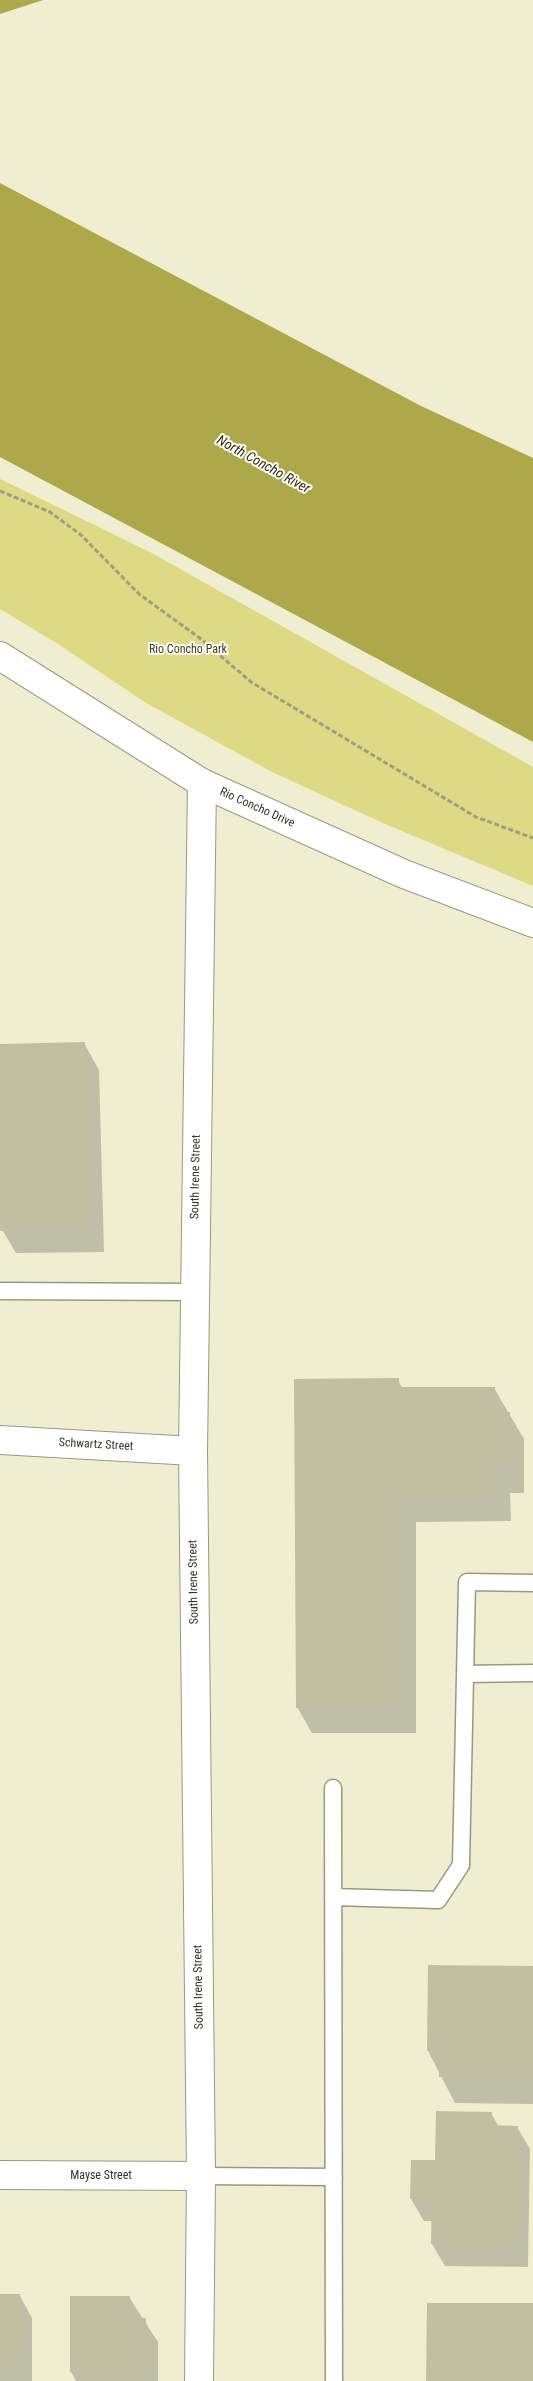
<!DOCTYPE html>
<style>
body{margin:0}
canvas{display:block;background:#efeed0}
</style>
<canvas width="533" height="2381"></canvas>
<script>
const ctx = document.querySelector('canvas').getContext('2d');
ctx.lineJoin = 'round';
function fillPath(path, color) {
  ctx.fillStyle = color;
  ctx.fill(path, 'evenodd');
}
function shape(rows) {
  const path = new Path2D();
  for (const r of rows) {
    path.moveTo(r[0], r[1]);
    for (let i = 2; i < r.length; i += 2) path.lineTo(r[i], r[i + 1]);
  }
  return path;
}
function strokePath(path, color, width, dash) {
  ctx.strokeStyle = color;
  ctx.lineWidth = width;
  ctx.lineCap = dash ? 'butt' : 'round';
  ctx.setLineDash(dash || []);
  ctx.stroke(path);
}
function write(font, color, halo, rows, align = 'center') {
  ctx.font = font + ' "Roboto Condensed",sans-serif';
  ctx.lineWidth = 4;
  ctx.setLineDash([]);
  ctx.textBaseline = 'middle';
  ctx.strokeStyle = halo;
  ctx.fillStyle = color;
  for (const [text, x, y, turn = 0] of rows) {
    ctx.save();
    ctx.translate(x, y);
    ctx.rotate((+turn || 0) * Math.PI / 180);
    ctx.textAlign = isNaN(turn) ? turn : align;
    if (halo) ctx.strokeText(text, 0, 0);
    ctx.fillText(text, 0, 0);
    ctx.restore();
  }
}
fillPath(shape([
 [0,479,150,552,533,767,533,886,385,824,272,772,146,703,61,646,0,609]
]), '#deda83');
fillPath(shape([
 [0,0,43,0,0,14],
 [0,183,421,406,533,458,533,742,0,457]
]), '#ada84a');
fillPath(shape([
 [84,1043,99,1070,104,1252,16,1253,3,1231,0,1231,0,1045],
 [398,1380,403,1389,494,1388,524,1439,524,1493,510,1493,511,1521,416,1522,416,1733,312,1733,297,1707],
 [429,1966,533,1967,533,2104,455,2103,428,2051],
 [491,2113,499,2127,517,2127,530,2149,528,2267,445,2266,432,2244,432,2221,424,2221,411,2199,436,2162],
 [0,2296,20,2296,32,2318,32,2381,0,2381],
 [129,2297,158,2342,158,2381,76,2381,71,2372]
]), '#0003');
fillPath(shape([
 [85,1042,89,1226,0,1228,0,1044],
 [399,1378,399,1387,495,1387,495,1412,510,1412,510,1467,496,1467,496,1496,401,1496,402,1707,296,1708,294,1379],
 [428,1965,533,1966,533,2078,439,2077,439,2051,427,2051],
 [436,2111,492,2112,491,2125,518,2126,516,2245,431,2244,432,2199,410,2199,411,2160,435,2160],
 [0,2294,20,2294,20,2367,0,2367],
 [70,2296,130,2296,130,2318,146,2318,146,2372,70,2372],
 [427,2303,533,2303,533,2381,426,2381]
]), '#c0bfa2');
const service = shape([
 [0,1291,194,1292],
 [465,1674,533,1673],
 [333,1788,334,2381],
 [333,1897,438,1900,461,1865,467,1582,533,1583],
 [201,2176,334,2177]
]);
const minor = shape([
 [0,1440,193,1451],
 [0,2175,201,2176],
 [199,2381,201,2176,193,1451,202,783]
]);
const tertiary = shape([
 [0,656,202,783,404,874,533,923]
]);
strokePath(service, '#9a997d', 19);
strokePath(minor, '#9a997d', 30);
strokePath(tertiary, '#9a997d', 30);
strokePath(shape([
 [0,491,50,512,81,535,139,594,201,639,251,682,476,817,533,838]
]), '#9e9d87', 3, [5, 2.5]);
strokePath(service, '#fff', 16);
strokePath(minor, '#fff', 28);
strokePath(tertiary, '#fff', 28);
write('12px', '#44411a', '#fff', [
 ["Rio Concho Park",188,650]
]);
write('12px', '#343428', '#fff', [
 ["Rio Concho Drive",257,808,24],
 ["South Irene Street",196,1177,-89],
 ["Schwartz Street",96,1445,3],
 ["South Irene Street",194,1582,-91],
 ["South Irene Street",199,1987,-91],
 ["Mayse Street",101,2176]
]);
write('italic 14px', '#312f05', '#fff', [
 ["North Concho River",263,465,29]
]);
</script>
